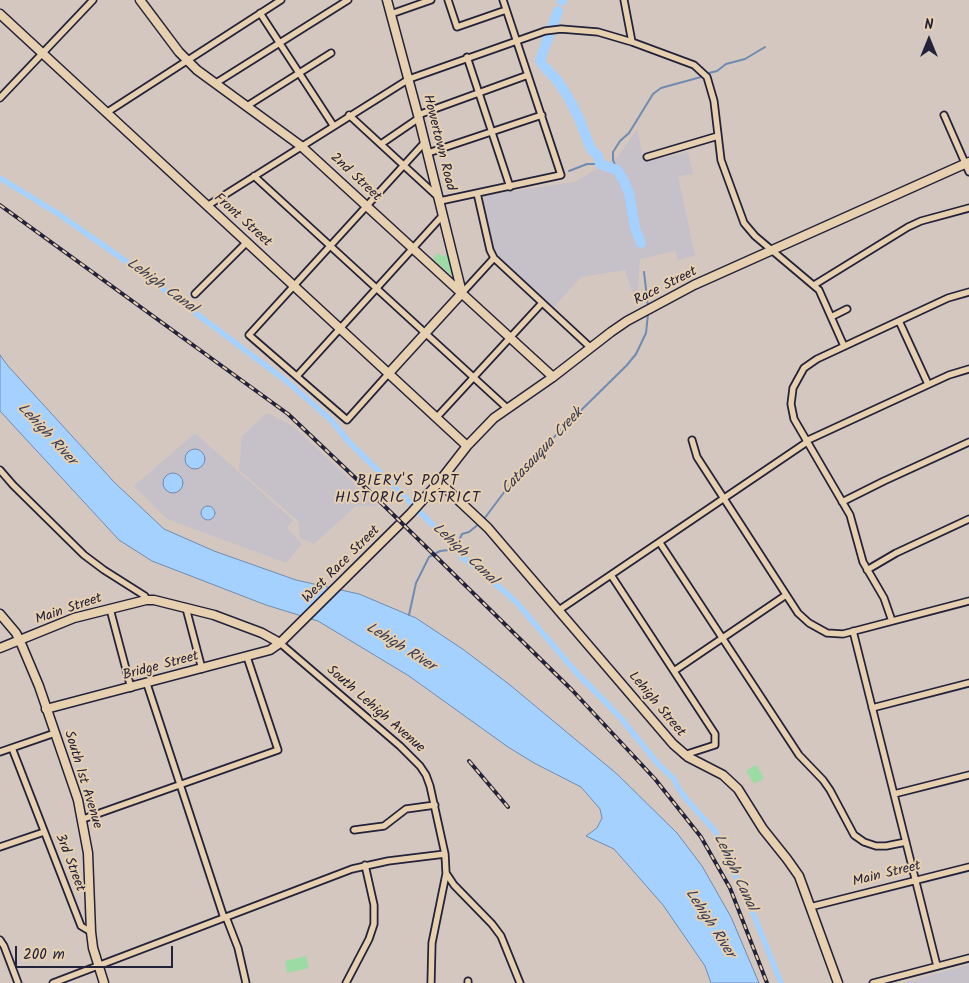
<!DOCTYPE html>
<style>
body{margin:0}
#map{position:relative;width:969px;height:983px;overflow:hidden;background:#d4c7bf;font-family:Kalam,sans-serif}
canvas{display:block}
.north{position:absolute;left:904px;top:15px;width:50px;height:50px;-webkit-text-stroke:4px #e7d0b0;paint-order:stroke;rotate:0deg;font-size:14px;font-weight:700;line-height:20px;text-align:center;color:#22223b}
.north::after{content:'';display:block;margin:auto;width:18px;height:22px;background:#22223b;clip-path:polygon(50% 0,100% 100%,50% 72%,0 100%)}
.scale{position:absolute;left:15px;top:946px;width:158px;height:22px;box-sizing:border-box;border:2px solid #22223b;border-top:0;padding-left:6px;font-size:15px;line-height:18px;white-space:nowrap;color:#22223b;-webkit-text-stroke:4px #e7d0b0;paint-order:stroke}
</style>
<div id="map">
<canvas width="969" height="983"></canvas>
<div class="north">N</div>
<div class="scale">200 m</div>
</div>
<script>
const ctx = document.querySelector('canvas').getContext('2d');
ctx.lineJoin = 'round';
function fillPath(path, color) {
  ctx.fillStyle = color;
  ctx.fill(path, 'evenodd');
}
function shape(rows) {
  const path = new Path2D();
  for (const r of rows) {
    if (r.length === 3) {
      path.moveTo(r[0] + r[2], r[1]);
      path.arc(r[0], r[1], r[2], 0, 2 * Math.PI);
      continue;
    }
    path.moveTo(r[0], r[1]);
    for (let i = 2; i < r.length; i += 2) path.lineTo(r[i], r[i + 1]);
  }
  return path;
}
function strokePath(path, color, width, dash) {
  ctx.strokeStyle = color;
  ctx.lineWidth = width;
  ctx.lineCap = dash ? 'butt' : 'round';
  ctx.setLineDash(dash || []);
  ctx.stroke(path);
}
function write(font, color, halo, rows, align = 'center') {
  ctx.font = font + ' Kalam,sans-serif';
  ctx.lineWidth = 4;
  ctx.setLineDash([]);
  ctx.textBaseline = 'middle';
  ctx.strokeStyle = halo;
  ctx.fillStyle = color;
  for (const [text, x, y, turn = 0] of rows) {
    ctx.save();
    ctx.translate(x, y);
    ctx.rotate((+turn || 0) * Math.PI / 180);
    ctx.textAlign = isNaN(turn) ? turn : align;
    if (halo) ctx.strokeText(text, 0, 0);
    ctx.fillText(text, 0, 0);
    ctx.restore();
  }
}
fillPath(shape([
 [637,129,644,162,688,152,693,174,678,176,695,256,678,260,675,251,640,259,637,307,625,270,581,277,553,308,495,254,482,196,574,182,618,157],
 [267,413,293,426,378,506,356,506,314,544,300,538,298,521,239,470,242,436],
 [195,433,293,520,287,528,302,544,286,563,167,519,134,486],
 [969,965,969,983,902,983]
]), '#c6c0c9');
fillPath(shape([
 [448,252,453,274,451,275,433,259,438,253,444,257],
 [755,765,757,766,764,778,754,784,746,771],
 [306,956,309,968,287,973,285,961]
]), '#9cdba4');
const water = shape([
 [0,355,8,366,114,482,164,529,214,551,296,580,359,594,416,618,464,650,510,685,617,774,677,833,702,866,731,917,759,983,711,983,705,966,663,905,614,849,586,836,597,828,602,818,600,809,581,787,534,763,508,747,409,676,318,621,266,605,152,561,119,540,0,411,0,355],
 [195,459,10],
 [173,483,10],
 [208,513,7]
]);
fillPath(water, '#a4d1ff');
strokePath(water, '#708bb1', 1);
strokePath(shape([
 [709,73,717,71,726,64,745,59,765,47],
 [617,170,613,160,613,152,620,141,629,133,653,94,661,88,701,77],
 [569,171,587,164,600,164],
 [644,272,648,307],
 [484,519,511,483,556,435,627,365,636,354,646,333,648,314],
 [409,615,416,583,429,557,440,551,449,550,456,547,462,534,469,532,480,523]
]), '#708bb1', 2);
strokePath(shape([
 [0,178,60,215,134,267,289,383,332,421,347,440,439,531,442,536,456,547,461,556,505,592,517,603,575,671,620,717,658,764,674,779,678,788,687,800,715,831,733,872,739,881,746,896,781,983]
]), '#a4d1ff', 5.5);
strokePath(shape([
 [562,1,562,0],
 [558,11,540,60,542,64,557,80,568,97,578,116,591,149,598,156,600,164,617,170,623,179,629,193,635,228,641,243]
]), '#a4d1ff', 10);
const street = shape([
 [448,0,457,27,506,10],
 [624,0,632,42],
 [260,13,333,125],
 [391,14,431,0],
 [467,57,510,187],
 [216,83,348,0],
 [0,98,93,0],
 [247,106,331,53],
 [106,113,281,0],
 [349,115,437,196],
 [418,115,528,75],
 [944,115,969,172],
 [381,144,419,118],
 [428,153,542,115],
 [647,157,718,136],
 [254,176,507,408],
 [477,193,490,250,494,258,591,348],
 [440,201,561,175,503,0],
 [207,206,409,79,545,31,561,29,598,32,632,42,694,65,707,77,714,101,721,160,744,223,755,236,819,290,844,346],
 [814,285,908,227,921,221,969,208],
 [462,293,494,258],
 [195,294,247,242],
 [831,317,847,309],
 [899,321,928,384],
 [389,373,347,420,249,335,425,142],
 [297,376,443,215],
 [437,417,542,303],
 [692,440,697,457,798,613,809,623,827,633,843,634,969,601],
 [806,441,949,375,969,369],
 [0,470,13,485,84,555,104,570,145,596,146,600],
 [842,502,884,481,969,442],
 [660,543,799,755,823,780,830,790,854,835,864,842,876,846,886,846,906,842],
 [867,570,896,553,969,519],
 [611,575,715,734,715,745,684,755],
 [186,608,202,669],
 [110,609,131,688],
 [559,610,807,442],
 [892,621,884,598,863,562,850,515,794,419,791,404,793,388,804,368,817,359,948,298,969,292],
 [853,631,937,966],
 [280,643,400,746,420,766,426,775,430,786,445,854,446,873,454,885,492,924,501,936,520,983],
 [674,671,786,595],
 [147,684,224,918],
 [872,708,969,683],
 [12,748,81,926,91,932],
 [0,752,55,733],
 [894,794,969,775],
 [83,819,278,750,247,657],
 [354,830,384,826,406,809,435,805],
 [0,847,44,832],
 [810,907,969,867],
 [226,917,238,948,246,983],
 [0,940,4,946,18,983],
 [468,981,468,983],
 [53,983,352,869,388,861,445,854],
 [346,983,369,939,374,924,374,905,365,865],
 [431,983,432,943,446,874],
 [873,983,969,958]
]);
const secondary = shape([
 [140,0,179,52,197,70,301,146,553,377],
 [387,0,418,115,462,293,389,373],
 [0,14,467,446],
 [439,482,488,528,673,744,688,757,723,775,738,789,763,829,787,859,799,876,838,983],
 [0,614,16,633,20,641,39,686,78,800,88,853,91,932,93,948,104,983],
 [0,648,74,618,146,600,154,600,214,615,262,633,280,643],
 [46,709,270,650,280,643,411,513,439,482,467,446,494,418,553,377,611,332,627,321,694,285,969,162]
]);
strokePath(street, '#22223b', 9);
strokePath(secondary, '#22223b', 11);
strokePath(street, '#e7d0b0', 5.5);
strokePath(secondary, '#e7d0b0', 8);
const rail = shape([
 [0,205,288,414,367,489,572,690,655,779,701,837,730,888,767,983],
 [469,761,508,807]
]);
strokePath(rail, '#22223b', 4);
strokePath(rail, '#e7d0b0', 2, [5.5]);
write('14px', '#22223b', '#e7d0b0', [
 ["Howertown Road",438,143,76],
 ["2nd Street",355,178,43],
 ["Front Street",242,221,42],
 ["Race Street",666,287,-27],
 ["West Race Street",342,565,-45],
 ["Main Street",69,610,-19],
 ["Bridge Street",161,667,-15],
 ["Lehigh Street",656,705,50],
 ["South Lehigh Avenue",375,710,41],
 ["South 1st Avenue",82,780,73],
 ["3rd Street",69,863,69],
 ["Main Street",887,875,-14]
]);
write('italic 15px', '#363c58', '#e7d0b0', [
 ["Lehigh Canal",161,287,36],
 ["Lehigh River",46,435,47],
 ["Catasauqua Creek",543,452,-47],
 ["Lehigh Canal",464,555,43],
 ["Lehigh River",400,648,32],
 ["Lehigh Canal",734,873,65],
 ["Lehigh River",709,924,57]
]);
ctx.letterSpacing = '1px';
write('15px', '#22223b', '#e7d0b0', [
 ["BIERY'S PORT",408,482],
 ["HISTORIC DISTRICT",408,499]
]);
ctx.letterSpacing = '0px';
</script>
